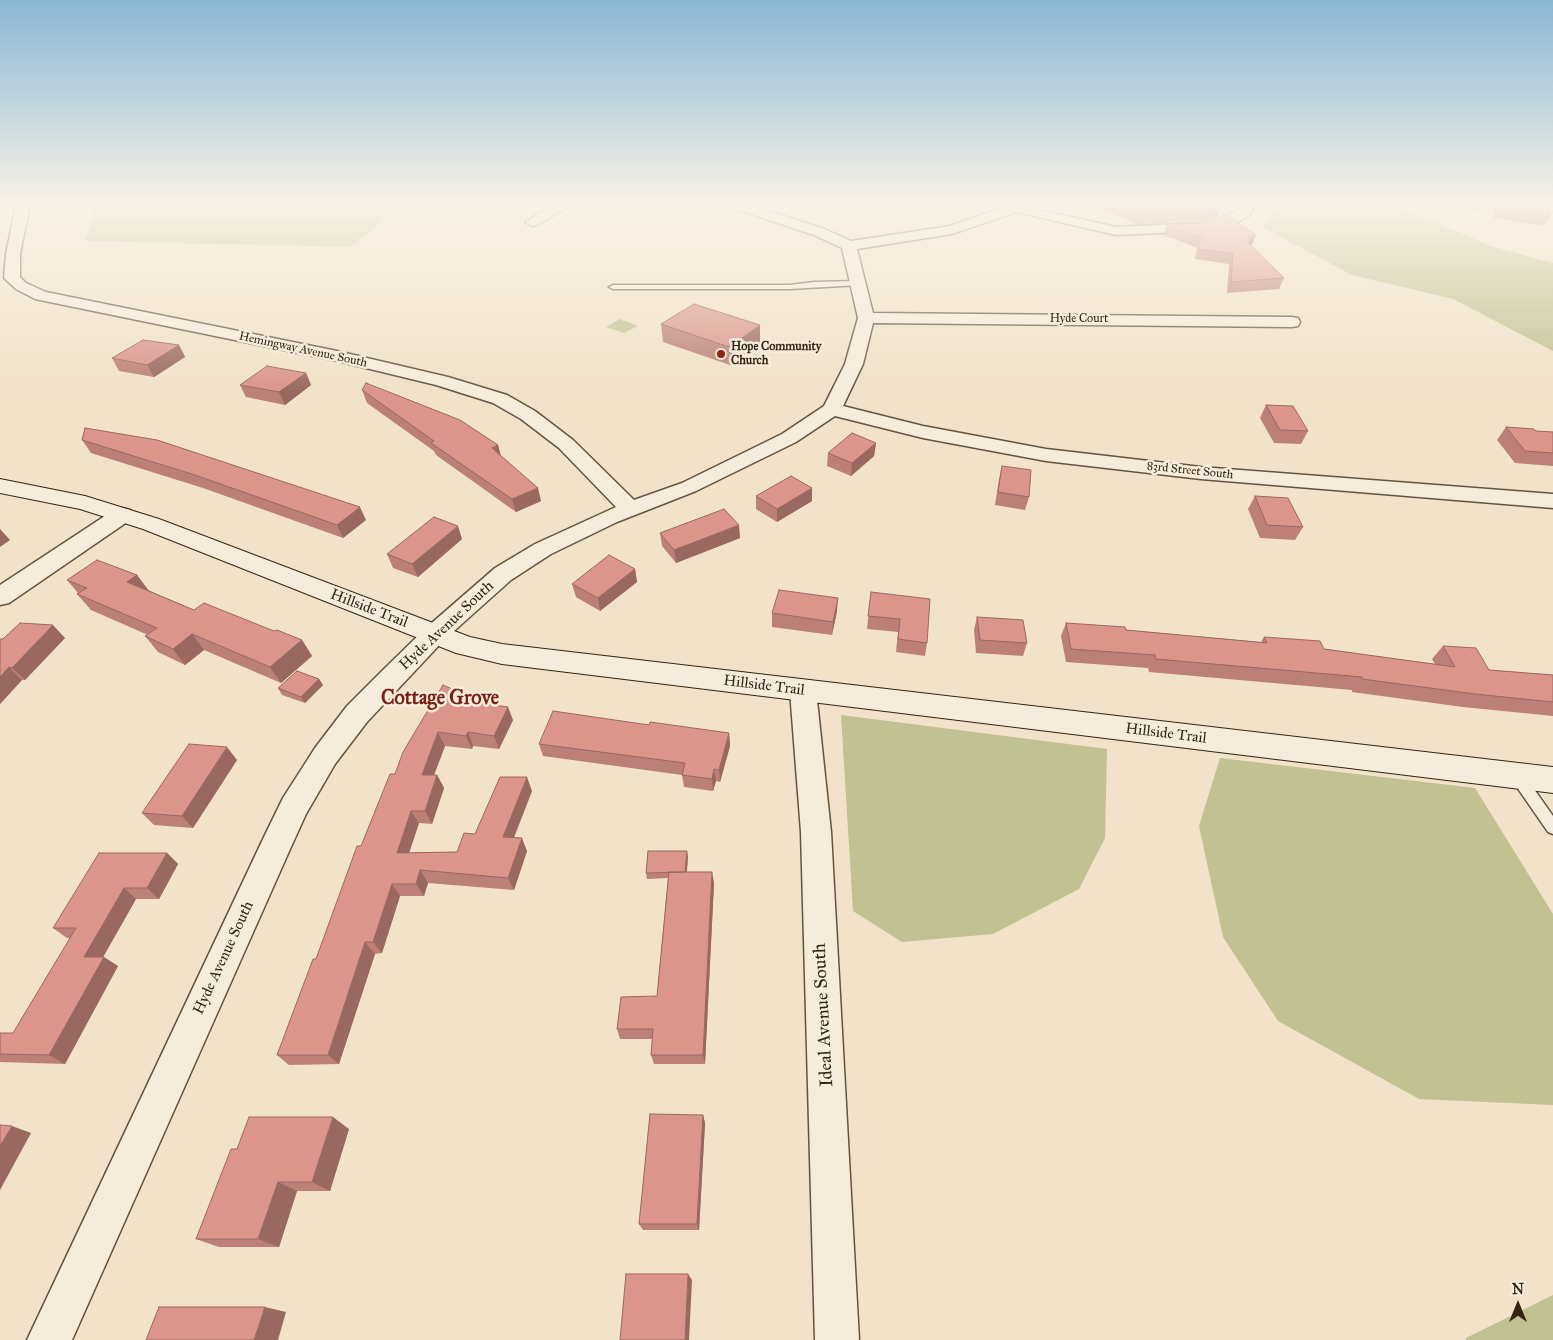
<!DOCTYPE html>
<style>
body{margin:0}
#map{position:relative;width:1553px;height:1340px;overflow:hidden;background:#f1e2c9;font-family:"IM FELL Great Primer",serif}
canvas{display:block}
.north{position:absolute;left:1493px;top:1280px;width:50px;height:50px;-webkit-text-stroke:4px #f6ecdc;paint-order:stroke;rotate:0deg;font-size:14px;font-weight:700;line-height:20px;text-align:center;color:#342512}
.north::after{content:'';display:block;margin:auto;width:18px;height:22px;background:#342512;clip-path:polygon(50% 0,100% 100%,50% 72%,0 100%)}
</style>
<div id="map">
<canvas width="1553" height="1340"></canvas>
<div class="north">N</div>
</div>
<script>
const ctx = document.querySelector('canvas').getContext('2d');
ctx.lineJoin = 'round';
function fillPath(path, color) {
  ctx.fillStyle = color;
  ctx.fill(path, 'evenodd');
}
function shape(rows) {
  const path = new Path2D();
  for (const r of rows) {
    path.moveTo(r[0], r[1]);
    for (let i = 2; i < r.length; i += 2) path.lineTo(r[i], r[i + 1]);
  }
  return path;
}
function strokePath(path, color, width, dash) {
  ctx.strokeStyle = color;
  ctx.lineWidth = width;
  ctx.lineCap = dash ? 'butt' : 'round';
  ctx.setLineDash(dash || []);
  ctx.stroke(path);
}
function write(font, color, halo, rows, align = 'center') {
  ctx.font = font + ' "IM FELL Great Primer",serif';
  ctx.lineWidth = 5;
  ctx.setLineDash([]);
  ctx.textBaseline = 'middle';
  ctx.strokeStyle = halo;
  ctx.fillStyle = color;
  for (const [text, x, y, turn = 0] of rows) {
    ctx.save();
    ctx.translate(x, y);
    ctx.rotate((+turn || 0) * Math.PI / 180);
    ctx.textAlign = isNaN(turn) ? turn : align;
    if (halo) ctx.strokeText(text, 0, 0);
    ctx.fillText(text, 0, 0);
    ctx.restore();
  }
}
fillPath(shape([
 [96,205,404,205,350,247,85,241],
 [1274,205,1393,205,1491,246,1553,263,1553,351,1453,299,1352,275,1262,227,1275,213],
 [620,319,638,326,624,333,606,327],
 [841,715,1107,749,1105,838,1079,889,993,934,902,942,853,911],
 [1220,758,1475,788,1553,914,1553,1105,1419,1099,1278,1021,1223,937,1199,826],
 [1553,1295,1553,1340,1466,1340,1466,1338]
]), '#c1c191');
const lane = shape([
 [857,281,861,283,860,285,790,289,613,289,609,287,613,285,790,285,814,282,857,281],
 [1517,770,1522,772,1553,816,1553,834,1548,832,1512,780,1510,776,1512,772,1517,770]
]);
const street = shape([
 [14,205,28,205,29,210,20,254,20,277,26,283,46,292,337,351,448,377,507,395,535,411,573,440,634,500,682,483,782,434,824,406,845,364,858,318,842,248,814,235,733,208,731,205,751,205,824,229,851,241,950,226,1010,205,1027,205,1026,207,1116,227,1200,223,1229,215,1239,210,1240,205,1254,205,1250,215,1239,221,1200,231,1116,235,1016,212,952,234,857,249,873,313,1292,317,1298,318,1300,322,1298,326,1292,327,873,323,863,364,843,406,923,426,1046,449,1201,467,1553,494,1553,508,1201,479,1046,461,923,438,835,416,796,442,696,491,617,522,551,554,511,580,444,640,367,722,335,764,306,814,291,847,72,1340,27,1340,264,837,283,798,315,748,347,706,385,668,426,628,495,568,535,544,616,507,559,448,521,419,493,403,436,385,337,361,35,299,16,289,4,278,6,254,15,210,14,205],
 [554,205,571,205,537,225,532,226,525,222,554,205],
 [1533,205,1553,205,1553,211,1535,208,1533,205],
 [122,508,130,510,133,515,130,520,9,603,0,605,0,585,114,510,122,508],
 [803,681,812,684,816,691,831,832,859,1340,815,1340,801,832,790,691,794,684,803,681]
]);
const secondary = shape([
 [0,479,85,496,159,519,470,637,502,644,1553,767,1553,793,502,664,456,653,143,529,80,509,0,493,0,479]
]);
strokePath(lane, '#635440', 3);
strokePath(street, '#635440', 3);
strokePath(secondary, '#342512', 2);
fillPath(lane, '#f6ecdc');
fillPath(street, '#f6ecdc');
fillPath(secondary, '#f6ecdc');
fillPath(shape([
 [638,205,652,205,651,208],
 [1094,205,1222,205,1218,216,1200,221,1138,224,1093,206],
 [1456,205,1489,205,1473,211],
 [1493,205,1549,205,1550,216,1543,226,1493,218],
 [1167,225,1252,245,1250,245,1284,278,1279,289,1227,293,1229,264,1195,259,1197,248,1164,235],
 [661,324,760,343,730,365,663,342],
 [179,345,185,357,154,377,119,371,112,358],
 [306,373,311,385,285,405,246,397,240,385],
 [362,390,498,445,501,456,541,501,516,512,436,455,434,451,367,403],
 [1266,405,1308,431,1301,444,1274,443,1260,418],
 [1506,427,1536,431,1553,432,1553,466,1515,463,1497,440],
 [82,440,366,520,343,538,203,488,91,453],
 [876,443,874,456,851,476,827,466,828,453],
 [1002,466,1029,497,1025,510,995,505,999,479],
 [756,496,812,501,777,522,756,509],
 [1255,496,1303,527,1295,540,1260,538,1248,509],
 [660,533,740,538,676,563,662,546],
 [462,539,418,577,393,568,387,554],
 [635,569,637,582,600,611,576,597,572,584],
 [137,575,148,590,194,610,274,631,302,640,312,656,281,683,204,650,185,665,158,652,145,636,148,635,91,610,77,594,78,593,67,580],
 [871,592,927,643,925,656,896,652,898,632,867,629],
 [837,611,832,635,772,627,772,613],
 [977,617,1027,643,1023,656,976,653,974,630],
 [1066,623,1126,630,1261,642,1264,637,1324,649,1435,664,1432,659,1443,646,1489,670,1553,675,1553,716,1463,707,1352,692,1352,690,1149,672,1148,668,1066,662,1061,636],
 [65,638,25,680,22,680,0,704,0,639],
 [319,679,323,685,305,703,282,695,278,688],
 [454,690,458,700,513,720,499,749,473,746,472,749,445,746,434,775,437,775,444,788,432,824,419,823,409,853,457,852,475,834,532,791,514,838,527,851,514,890,428,883,424,896,400,896,382,953,375,954,339,1064,289,1065,277,1055,361,846,395,774],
 [649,725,729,733,730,746,720,782,716,781,713,791,684,787,682,775,543,756,539,744],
 [237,760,193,828,154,825,142,813],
 [167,853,178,864,159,899,136,899,103,957,118,966,65,1064,0,1062,0,1033,13,1033,70,938,67,938,53,928],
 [688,857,687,872,714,883,705,1064,654,1064,651,1055,653,1039,620,1039,617,1029,657,996,668,878,647,879,646,873],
 [703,1115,705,1123,699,1230,643,1230,639,1224],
 [349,1129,330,1191,297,1191,279,1247,219,1247,196,1239,237,1149]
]), '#bc8078');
fillPath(shape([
 [1476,205,1489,205,1473,211],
 [1222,206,1218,216,1200,221,1203,211],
 [1256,235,1252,245,1247,246,1248,236],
 [760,325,760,343,730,365,729,347],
 [179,345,185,357,154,377,147,365],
 [306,373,311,385,285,405,279,392],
 [876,443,874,456,851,476,852,463],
 [498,445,501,458,492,448],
 [538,488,541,501,516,512,512,499],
 [812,488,812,501,777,522,777,509],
 [360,507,366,520,343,538,337,525],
 [739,525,740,538,676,563,674,550],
 [458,526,462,539,418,577,412,564],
 [0,529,10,540,0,547],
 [635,569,637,582,600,611,598,598],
 [137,575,149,591,127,582],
 [838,598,837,611,832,635,833,622],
 [53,625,65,638,25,680,12,668],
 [192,634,204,650,185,665,173,649],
 [302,640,312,656,281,683,270,667],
 [9,667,22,680,0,704,0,677],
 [319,679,323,685,305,703,301,697],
 [454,690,460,703,450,699],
 [508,707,513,720,499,749,494,736],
 [438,732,445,746,429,788,422,775],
 [468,732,473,746,472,749,466,736],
 [729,733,730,746,720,782,719,770],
 [227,747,237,760,193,828,182,816],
 [714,769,716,781,713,791,712,779],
 [437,775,444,788,432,824,425,811],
 [527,777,532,791,509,849,503,837],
 [411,811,419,823,405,865,397,853],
 [522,838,527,851,514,890,508,878],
 [687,851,688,857,686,878,685,872],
 [167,853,178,864,159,899,147,888],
 [420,870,428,883,424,896,416,884],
 [712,872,714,883,705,1064,703,1055],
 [392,884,400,896,382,953,373,942],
 [124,888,136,899,98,966,84,957],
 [365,942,375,954,339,1064,328,1055],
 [104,957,118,966,65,1064,49,1055],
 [703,1115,705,1123,699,1230,697,1224],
 [333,1117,349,1129,330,1191,312,1182],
 [12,1126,31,1133,0,1190,0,1146],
 [278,1182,297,1191,279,1247,258,1239],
 [688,1274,692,1280,689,1340,685,1340],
 [265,1307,286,1312,278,1340,254,1340]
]), '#996861');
const building = shape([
 [1118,205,1222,205,1222,206,1203,211,1141,214,1118,205],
 [1500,205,1549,205,1550,216,1500,208,1500,205],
 [1230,217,1256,235,1248,236,1250,238,1247,242,1284,278,1231,282,1233,254,1198,249,1201,238,1167,225,1204,223,1230,217],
 [694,304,760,325,729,347,661,324,694,304],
 [143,340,179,345,147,365,112,358,143,340],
 [267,366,306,373,279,392,240,385,267,366],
 [366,383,460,420,498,445,492,448,538,488,512,499,431,443,434,441,362,390,366,383],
 [1266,405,1293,406,1308,431,1280,430,1266,405],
 [1506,427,1534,429,1536,431,1553,432,1553,453,1525,451,1506,427],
 [85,428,157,440,360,507,337,525,195,475,82,440,85,428],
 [852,433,876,443,852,463,828,453,852,433],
 [1002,466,1031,470,1029,497,998,492,1002,466],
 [791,476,812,488,777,509,756,496,791,476],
 [1255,496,1288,498,1303,527,1267,525,1255,496],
 [724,509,739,525,674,550,660,533,724,509],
 [434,517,458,526,412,564,387,554,434,517],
 [609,555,635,569,598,598,572,584,609,555],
 [97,560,137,575,127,582,194,610,204,603,274,631,277,630,302,640,270,667,192,634,173,649,145,636,157,628,77,594,87,588,67,580,97,560],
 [779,590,838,598,833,622,772,613,779,590],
 [871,592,930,599,927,643,898,639,900,619,868,616,871,592],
 [977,617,1023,620,1027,643,980,640,977,617],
 [20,623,53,625,12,668,9,667,0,677,0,639,3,639,20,623],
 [1066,623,1125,627,1126,630,1267,643,1264,637,1320,641,1324,649,1455,667,1443,646,1476,648,1489,670,1553,675,1553,702,1475,694,1362,679,1362,677,1156,659,1155,655,1071,649,1066,623],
 [297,671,319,679,301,697,278,688,297,671],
 [443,685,454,690,450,699,508,707,494,736,468,732,466,736,438,732,422,775,437,775,425,811,411,811,397,853,457,852,464,833,475,834,500,777,527,777,503,837,522,838,508,878,420,870,416,884,392,884,373,942,365,942,328,1055,277,1055,313,959,316,959,357,846,361,846,390,774,395,774,403,752,443,685],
 [553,711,649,725,650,722,729,733,719,770,714,769,712,779,682,775,685,763,539,744,553,711],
 [189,744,227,747,182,816,142,813,189,744],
 [648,851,687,851,685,872,646,873,648,851],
 [99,853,167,853,147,888,124,888,84,957,104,957,49,1055,0,1054,0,1033,13,1033,76,928,53,928,99,853],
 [669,872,712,872,703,1055,651,1055,653,1029,617,1029,621,997,657,996,669,872],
 [650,1114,703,1115,697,1224,639,1224,650,1114],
 [249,1117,333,1117,312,1182,278,1182,258,1239,196,1239,231,1149,237,1149,249,1117],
 [0,1125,12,1126,0,1146,0,1125],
 [626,1274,688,1274,685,1340,620,1340,626,1274],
 [159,1307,265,1307,254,1340,146,1340,159,1307]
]);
fillPath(building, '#db958b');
strokePath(building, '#996861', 1);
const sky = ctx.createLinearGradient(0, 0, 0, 393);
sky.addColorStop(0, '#89b8d4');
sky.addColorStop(0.52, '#f9f2e7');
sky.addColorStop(1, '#f9f2e700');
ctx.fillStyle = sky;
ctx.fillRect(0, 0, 1553, 393);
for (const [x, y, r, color] of [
 [721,354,5,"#8f2418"]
]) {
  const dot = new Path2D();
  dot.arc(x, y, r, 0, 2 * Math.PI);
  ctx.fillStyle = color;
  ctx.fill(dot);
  strokePath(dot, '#f6ecdc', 2);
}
write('12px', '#342512', '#f6ecdc', [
 ["Hyde Court",1079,319],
 ["Hemingway Avenue South",303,350,12],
 ["83rd Street South",1190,471,6]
]);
write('bold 12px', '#342512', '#f6ecdc', [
 ["Hope Community",731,347],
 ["Church",731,361]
], 'left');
write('15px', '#342512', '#f6ecdc', [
 ["Hillside Trail",369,609,21],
 ["Hyde Avenue South",447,626,-43],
 ["Hillside Trail",764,686,7],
 ["Hillside Trail",1166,734,7],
 ["Hyde Avenue South",224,958,-65]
]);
write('18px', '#342512', '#f6ecdc', [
 ["Ideal Avenue South",824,1015,-93]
]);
write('bold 20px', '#7a1f14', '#f6ecdc', [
 ["Cottage Grove",440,699]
]);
</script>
